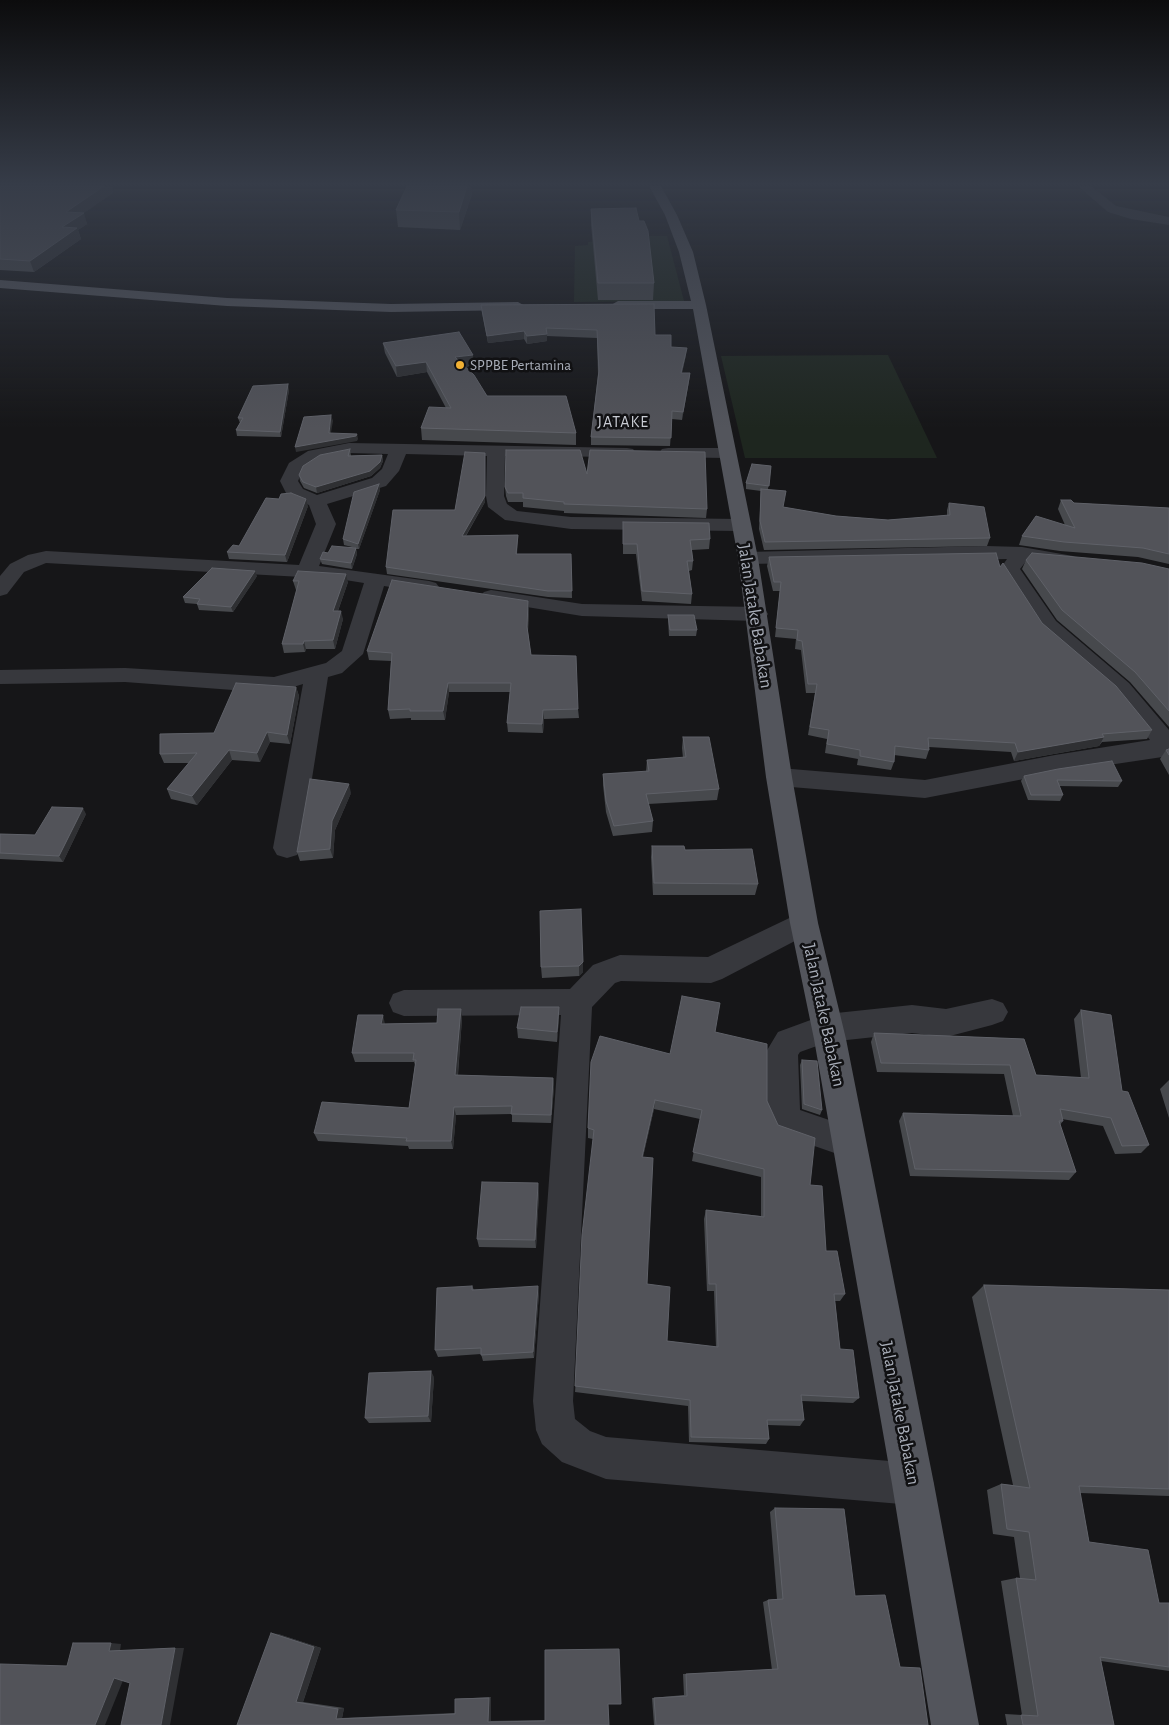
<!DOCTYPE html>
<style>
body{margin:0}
canvas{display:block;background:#161618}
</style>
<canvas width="1169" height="1725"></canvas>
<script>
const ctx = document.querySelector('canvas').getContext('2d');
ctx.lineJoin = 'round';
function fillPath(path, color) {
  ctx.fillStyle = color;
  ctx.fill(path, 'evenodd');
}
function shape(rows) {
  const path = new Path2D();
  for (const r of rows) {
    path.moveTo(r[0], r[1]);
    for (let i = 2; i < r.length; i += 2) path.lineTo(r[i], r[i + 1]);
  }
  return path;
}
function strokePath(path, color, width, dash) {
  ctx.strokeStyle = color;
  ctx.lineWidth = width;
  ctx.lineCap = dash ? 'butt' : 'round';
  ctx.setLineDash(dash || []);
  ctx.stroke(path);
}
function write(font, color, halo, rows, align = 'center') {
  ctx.font = font + ' "Alegreya Sans",sans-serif';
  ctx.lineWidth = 5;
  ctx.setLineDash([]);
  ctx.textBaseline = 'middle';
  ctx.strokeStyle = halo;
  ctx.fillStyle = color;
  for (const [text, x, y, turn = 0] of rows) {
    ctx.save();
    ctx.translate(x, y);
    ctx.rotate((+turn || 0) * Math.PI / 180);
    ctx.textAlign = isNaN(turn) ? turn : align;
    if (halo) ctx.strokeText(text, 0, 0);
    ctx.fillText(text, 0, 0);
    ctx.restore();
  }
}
fillPath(shape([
 [607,236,667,236,684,301,574,302,575,246,588,245,588,242,608,240],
 [888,355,937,458,745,458,721,356]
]), '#1e261f');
fillPath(shape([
 [1078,186,1091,186,1116,206,1169,217,1169,225,1131,219,1108,212,1078,186],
 [349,443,627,448,633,449,636,453,633,457,505,456,504,496,507,504,517,511,571,517,740,519,747,521,750,525,747,529,740,531,571,529,505,520,488,507,486,496,487,456,406,454,399,471,386,486,327,504,336,524,319,566,429,581,436,583,439,587,436,591,429,593,384,586,363,654,342,673,328,677,301,848,297,855,287,858,277,855,273,848,303,684,274,693,125,682,0,684,0,670,125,668,274,677,326,663,342,651,364,583,339,579,46,563,24,572,7,594,0,596,0,576,10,564,28,555,46,551,299,565,316,524,309,505,288,497,280,481,289,463,308,451,349,443],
 [349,453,388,454,382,469,372,478,317,495,303,489,298,481,303,470,320,459,349,453],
 [668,448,726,448,732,449,735,453,732,457,726,458,662,457,659,453,662,449,668,448],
 [986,546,1022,547,1073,556,1076,560,1073,564,1066,566,1027,560,1020,569,1056,621,1129,683,1169,730,1169,756,1055,773,925,798,779,786,770,783,766,777,770,771,779,768,925,780,1055,755,1150,740,1113,693,1040,631,1000,569,1007,559,748,564,741,562,738,558,741,554,748,552,986,546],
 [491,590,582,604,757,607,765,609,768,614,765,619,757,621,582,616,484,600,480,596,484,592,491,590],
 [804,911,814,915,818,923,814,931,722,979,711,983,621,981,615,983,592,1007,573,1401,575,1419,590,1431,606,1437,913,1463,928,1469,934,1484,928,1499,913,1505,606,1479,562,1462,542,1444,536,1430,533,1401,561,1015,404,1016,393,1012,389,1003,393,994,404,990,570,989,593,965,620,955,708,957,804,911],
 [992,999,1003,1003,1008,1012,1003,1021,992,1025,946,1037,912,1033,828,1042,800,1052,798,1055,800,1110,861,1131,866,1142,861,1153,849,1158,777,1133,766,1110,766,1052,778,1032,827,1014,912,1005,946,1009,992,999]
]), '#37383d');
fillPath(shape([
 [649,186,661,186,677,215,693,252,706,305,758,558,792,777,818,923,846,1039,934,1484,979,1725,931,1725,892,1484,814,1039,790,923,766,777,738,558,693,309,618,309,611,305,618,301,691,301,679,252,665,215,649,186],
 [0,280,227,298,391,304,518,302,525,306,518,310,391,312,227,306,0,288,0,280]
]), '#53555c');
fillPath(shape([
 [0,186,114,192,83,213,87,224,78,230,81,239,34,272,0,270],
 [407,186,471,186,472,194,460,230,398,227,396,210],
 [591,209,654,283,653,300,598,300,591,224],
 [481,305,655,335,671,347,686,355,682,373,690,373,689,381,682,420,672,419,670,446,591,445,591,437,598,374,597,338,547,336,547,341,527,344,524,339,488,343,482,313],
 [383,343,474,365,465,367,487,396,576,433,576,445,422,440,421,428,446,408,427,372,397,377,385,353],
 [289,390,281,437,237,436,236,430,240,423,238,418],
 [350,449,351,456,382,455,383,461,380,468,371,476,317,493,304,488,300,481,299,475],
 [485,453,485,502,466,536,518,535,517,554,571,554,572,598,548,597,387,574,386,567,455,510],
 [771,466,768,489,783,507,836,516,888,520,947,516,947,510,949,503,990,538,987,546,764,550,759,529,761,491,746,489,746,483],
 [587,474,707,509,706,518,564,513,564,511,523,507,523,502,508,502,506,496,505,487],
 [379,484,380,490,359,549,356,549,357,554,352,569,322,564,320,559,328,553,356,548,344,545,343,539],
 [1061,500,1074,503,1169,508,1169,564,1138,557,1060,551,1019,545,1022,536,1065,525,1058,509],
 [308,506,287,562,229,559,227,552,239,546],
 [623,522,710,539,709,549,692,550,693,561,692,570,689,571,692,594,691,604,642,601,636,554,623,554],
 [769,557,1000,567,1042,623,1152,730,1147,739,1102,742,1099,746,1014,761,1011,752,929,747,929,750,926,759,894,755,894,762,891,770,857,765,858,759,825,753,827,739,808,735,815,693,806,693,801,650,795,649,796,639,775,637,780,591,773,591,767,566],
 [1026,560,1169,569,1169,727,1130,682,1057,620,1022,569],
 [257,576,233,612,199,610,197,604,185,603,183,597],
 [293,581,348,582,338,611,343,619,335,649,306,649,305,652,284,653,282,644,297,590,296,590],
 [529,610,528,632,531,655,578,709,579,718,544,719,543,733,508,732,507,723,510,692,449,692,445,720,411,720,411,718,390,719,388,710,391,661,369,660,367,651],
 [668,615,697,630,696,636,669,636,668,620],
 [296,687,299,696,290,744,270,742,260,762,232,760,197,805,171,799,167,789,189,763,164,763,160,754,214,733],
 [683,737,719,789,717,800,648,804,653,821,652,832,613,836,606,812,603,785,603,774,646,772,647,760,683,758,682,748],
 [1169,749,1169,775,1160,759,1166,750],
 [1024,776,1122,781,1118,787,1059,786,1063,795,1060,801,1028,800,1021,781],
 [351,793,335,830,333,858,300,861,297,852],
 [86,814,63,862,0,859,0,834,35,835],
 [652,846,685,850,758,884,755,895,653,895,651,857],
 [583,962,583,972,579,976,542,978,541,967],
 [1081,1010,1149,1145,1141,1153,1115,1154,1103,1126,1062,1119,1063,1121,1060,1125,1076,1172,1069,1180,910,1176,899,1121,903,1113,1013,1116,1004,1074,877,1072,871,1042,874,1033,1024,1039,1036,1075,1081,1078,1074,1019],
 [559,1017,557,1042,518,1038,517,1028],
 [462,1018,458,1075,553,1078,554,1087,551,1123,512,1122,512,1114,456,1115,453,1149,409,1149,408,1146,318,1141,314,1133,409,1108,415,1065,414,1062,355,1062,352,1053,385,1024,437,1023],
 [715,1032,767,1101,778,1125,810,1185,826,1251,845,1294,840,1301,835,1301,840,1349,859,1398,853,1403,802,1401,804,1420,800,1426,768,1425,769,1439,766,1444,689,1442,688,1406,575,1392,593,1139,588,1138,588,1128,670,1054],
 [654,1109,700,1119,692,1161,761,1177,761,1216,706,1210,704,1219,707,1291,714,1291,716,1347,667,1341,647,1284,643,1157],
 [802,1060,822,1110,820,1115,802,1109,800,1065],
 [1169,1080,1169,1118,1160,1089],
 [539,1192,536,1248,479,1247,477,1239],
 [984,1285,1169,1290,1169,1496,1080,1493,1089,1542,1159,1603,1169,1603,1169,1671,1101,1661,1114,1725,1007,1725,1005,1714,1022,1715,1001,1581,1016,1578,1020,1578,1014,1537,993,1534,987,1490,1001,1484,1013,1485,972,1297],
 [472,1286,474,1290,539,1293,534,1358,483,1361,481,1354,438,1357,435,1350],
 [434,1377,431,1422,369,1423,365,1418],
 [775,1508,855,1596,900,1667,928,1725,654,1725,652,1698,684,1695,683,1674,772,1670,763,1602,768,1600,777,1599,770,1512],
 [278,1634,321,1648,303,1702,344,1708,342,1718,455,1713,455,1699,491,1697,491,1721,545,1720,608,1704,609,1725,237,1725]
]), '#47494d');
fillPath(shape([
 [104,186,112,186,114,192,80,216,84,213,87,224,78,230,81,239,34,272,30,261,62,227,66,212],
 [467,186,471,186,472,194,460,230,459,212],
 [524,331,524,339,488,343,487,336],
 [547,334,547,341,527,344,527,336],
 [687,348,686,355,680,381,681,373],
 [473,355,474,365,456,368,455,357],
 [426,362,427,372,397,377,396,366],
 [690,373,689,381,682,420,683,412],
 [288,384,289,390,281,437,280,432],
 [331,415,333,421,330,438,329,433],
 [357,434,358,439,357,441,296,452,295,447],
 [485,453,485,502,462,542,462,536],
 [382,455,383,461,380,468,371,476,317,493,316,487],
 [379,484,380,490,359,549,358,544],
 [306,499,308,506,287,562,285,555],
 [356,548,357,554,352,569,351,563],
 [255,571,257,576,233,612,231,607],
 [346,574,348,582,335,619,333,611],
 [528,601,529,610,527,636,527,627],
 [341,611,343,619,335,649,333,640],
 [304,641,306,649,305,652,303,644],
 [448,683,449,692,445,720,443,711],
 [296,687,299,696,290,744,287,735],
 [543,710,544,719,543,733,542,724],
 [267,732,270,742,260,762,257,753],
 [1104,737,1099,746,1014,761,1018,752],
 [229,750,232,760,197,805,192,796],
 [349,784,351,793,335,830,333,858,330,849,332,821],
 [83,808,86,814,63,862,59,856],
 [583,962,583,972,579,976,579,966],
 [559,1007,559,1017,557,1042,557,1032],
 [461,1009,462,1018,457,1084,455,1075],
 [383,1015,385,1024,381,1024],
 [553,1078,554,1087,551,1123,551,1115],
 [655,1100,654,1109,641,1165,642,1157],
 [454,1107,456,1115,453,1149,451,1141],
 [538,1183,539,1192,536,1248,535,1240],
 [538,1286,539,1293,534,1358,533,1352],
 [431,1371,434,1377,431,1422,428,1416],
 [271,1633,278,1634,321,1648,303,1702,296,1702],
 [111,1643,121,1644,120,1651,109,1651],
 [175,1648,184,1648,170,1725,161,1725],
 [114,1678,124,1678,105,1725,95,1725],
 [491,1697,491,1721,488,1722,489,1698],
 [344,1708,342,1718,336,1719,338,1709]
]), '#2f3033');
const building = shape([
 [0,186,104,186,66,212,84,213,62,227,77,228,30,261,0,259,0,186],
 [407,186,467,186,459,212,396,210,407,186],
 [636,208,639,221,644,221,648,231,654,283,598,283,591,209,636,208],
 [654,304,655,335,671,335,671,347,687,348,681,373,690,373,683,412,672,411,671,438,591,437,599,371,597,330,546,328,547,334,527,336,524,331,487,336,481,305,654,304],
 [459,332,473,355,455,357,474,375,487,396,566,396,576,433,421,428,429,407,451,408,426,362,396,366,383,343,459,332],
 [288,384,280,432,236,430,243,418,238,418,253,386,288,384],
 [331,415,329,433,357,434,356,436,295,447,304,417,331,415],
 [350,449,348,456,382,455,380,462,370,471,316,487,303,482,299,475,303,466,320,455,350,449],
 [506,450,580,450,587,474,590,450,705,452,707,509,564,504,564,502,523,498,523,493,508,493,505,487,506,450],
 [465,452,485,453,485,496,462,536,518,535,516,554,571,554,572,591,548,591,386,567,393,510,455,510,465,452],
 [752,464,771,466,769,486,746,483,752,464],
 [379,484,358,544,343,539,354,492,379,484],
 [761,489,786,491,783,507,836,516,888,520,950,515,949,503,984,507,990,538,765,542,760,521,761,489],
 [291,493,306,499,285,555,227,552,233,545,239,546,266,498,279,499,281,494,291,493],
 [1061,500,1071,500,1074,503,1169,508,1169,554,1143,548,1064,542,1022,536,1036,516,1075,528,1061,500],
 [623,522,709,523,710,539,690,540,693,561,687,561,692,594,642,591,637,544,623,544,623,522],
 [332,546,356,548,351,563,320,559,323,552,328,553,332,546],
 [996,553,1000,567,1003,563,1042,623,1116,686,1152,730,1102,734,1104,737,1018,752,1015,743,928,738,929,750,895,746,894,762,860,756,860,750,827,744,829,730,810,727,817,684,808,684,802,641,797,640,798,630,776,628,781,582,774,582,769,557,996,553],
 [1032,553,1142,563,1169,569,1169,711,1135,672,1062,610,1026,560,1032,553],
 [212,568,255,571,231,607,197,604,200,599,183,597,212,568],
 [298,571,346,574,333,611,341,611,333,640,304,641,303,644,282,644,299,581,293,581,298,571],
 [392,580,528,601,527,627,531,655,576,656,578,709,543,710,542,724,507,723,511,683,448,683,443,711,410,711,410,709,388,710,392,653,367,651,392,580],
 [668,615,694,615,697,630,670,630,668,615],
 [236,683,296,687,287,735,267,732,257,753,229,750,192,796,167,789,197,753,160,754,160,734,214,733,236,683],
 [683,737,709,737,719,789,646,794,653,821,614,826,606,801,603,774,649,771,647,760,686,757,683,737],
 [1169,749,1169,755,1166,750,1169,749],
 [1112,761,1122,781,1057,780,1063,795,1031,795,1024,776,1058,769,1112,761],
 [310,779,349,784,332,821,330,849,297,852,310,779],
 [52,807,83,808,59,856,0,853,0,834,35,835,52,807],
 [652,846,684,846,685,850,752,849,758,884,654,883,652,846],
 [581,909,583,962,579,966,541,967,540,911,581,909],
 [682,996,720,1003,715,1032,767,1044,767,1101,778,1125,815,1138,810,1185,822,1186,826,1251,837,1251,845,1294,834,1294,840,1349,853,1350,859,1398,801,1395,804,1420,767,1420,769,1439,691,1437,690,1400,575,1386,582,1235,594,1130,588,1128,591,1062,600,1036,670,1054,682,996],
 [655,1100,702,1110,693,1152,764,1169,764,1217,706,1210,709,1284,716,1284,718,1347,667,1341,670,1287,647,1284,653,1158,642,1157,655,1100],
 [521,1007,559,1007,557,1032,517,1028,521,1007],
 [438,1009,461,1009,455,1075,553,1078,551,1115,511,1114,512,1106,454,1107,451,1141,406,1141,407,1138,314,1133,322,1102,409,1108,416,1060,413,1060,414,1053,352,1053,358,1015,383,1015,381,1024,437,1023,438,1009],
 [1081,1010,1111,1015,1122,1091,1128,1092,1149,1145,1122,1146,1111,1118,1060,1109,1063,1121,1059,1121,1076,1172,915,1169,903,1113,1021,1116,1010,1065,881,1063,874,1033,1024,1039,1036,1075,1089,1078,1081,1010],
 [802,1060,817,1061,822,1110,804,1104,802,1060],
 [482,1182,538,1183,535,1240,477,1239,482,1182],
 [984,1285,1169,1290,1169,1489,1079,1486,1089,1542,1148,1550,1159,1603,1169,1603,1169,1667,1100,1657,1114,1725,1023,1725,1021,1715,1038,1716,1016,1578,1036,1580,1029,1532,1007,1529,1001,1484,1030,1488,984,1285],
 [472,1286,472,1290,538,1286,533,1352,481,1355,481,1348,435,1350,437,1288,472,1286],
 [431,1371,428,1416,365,1418,369,1373,431,1371],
 [775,1508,844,1509,855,1596,885,1595,900,1667,920,1668,928,1725,656,1725,654,1698,687,1696,686,1674,778,1669,768,1600,783,1599,775,1508],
 [271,1633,314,1647,296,1702,338,1709,336,1719,455,1714,455,1699,489,1698,488,1722,545,1721,545,1650,619,1649,621,1704,608,1704,609,1725,237,1725,271,1633],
 [73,1643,111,1643,109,1651,175,1648,161,1725,121,1725,130,1683,114,1678,95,1725,0,1725,0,1664,67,1666,73,1643]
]);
fillPath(building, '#525359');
strokePath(building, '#5f6168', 1);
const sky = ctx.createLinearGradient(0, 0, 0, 428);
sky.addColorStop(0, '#0c0c0d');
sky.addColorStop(0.43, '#363c48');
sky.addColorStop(1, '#363c4800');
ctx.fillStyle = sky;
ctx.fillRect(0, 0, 1169, 428);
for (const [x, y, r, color] of [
 [460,365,5,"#f2b134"]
]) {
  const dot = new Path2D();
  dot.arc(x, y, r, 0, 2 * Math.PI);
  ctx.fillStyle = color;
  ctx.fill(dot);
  strokePath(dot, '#111113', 2);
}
write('15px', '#a8adb8', '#111113', [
 ["SPPBE Pertamina",470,365]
], 'left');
ctx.letterSpacing = '1px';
write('16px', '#c9ccd4', '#111113', [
 ["JATAKE",623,422]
]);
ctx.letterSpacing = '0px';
write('18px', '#a8adb8', '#111113', [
 ["Jalan Jatake Babakan",755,616,81],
 ["Jalan Jatake Babakan",824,1015,78],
 ["Jalan Jatake Babakan",900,1413,79]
]);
</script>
